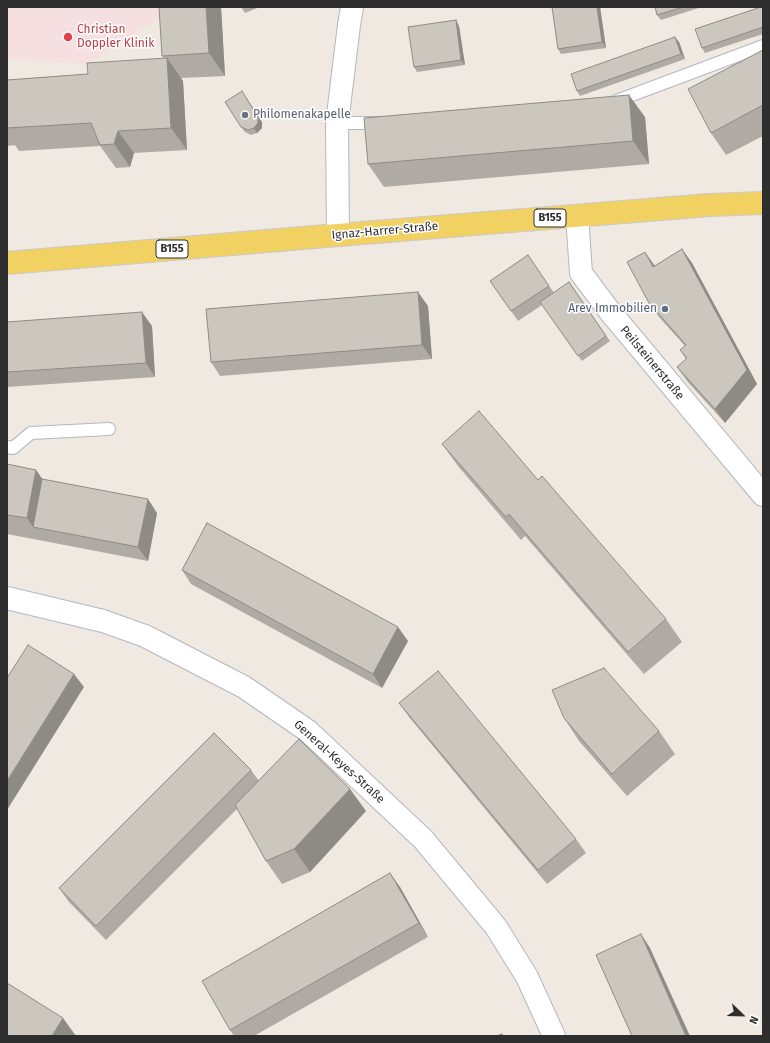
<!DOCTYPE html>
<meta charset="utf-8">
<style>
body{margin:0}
#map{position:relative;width:770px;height:1043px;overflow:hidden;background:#efe9e1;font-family:"Fira Sans",sans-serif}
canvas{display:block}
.frame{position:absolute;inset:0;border:8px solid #2e2e2e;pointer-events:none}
.north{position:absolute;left:722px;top:995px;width:40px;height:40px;-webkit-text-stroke:3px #fff;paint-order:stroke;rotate:113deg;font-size:11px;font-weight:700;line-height:16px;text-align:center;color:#2e2e2e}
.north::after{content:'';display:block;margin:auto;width:14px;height:18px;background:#2e2e2e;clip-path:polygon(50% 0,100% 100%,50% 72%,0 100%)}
</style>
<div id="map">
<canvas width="770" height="1043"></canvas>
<div class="frame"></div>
<div class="north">N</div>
</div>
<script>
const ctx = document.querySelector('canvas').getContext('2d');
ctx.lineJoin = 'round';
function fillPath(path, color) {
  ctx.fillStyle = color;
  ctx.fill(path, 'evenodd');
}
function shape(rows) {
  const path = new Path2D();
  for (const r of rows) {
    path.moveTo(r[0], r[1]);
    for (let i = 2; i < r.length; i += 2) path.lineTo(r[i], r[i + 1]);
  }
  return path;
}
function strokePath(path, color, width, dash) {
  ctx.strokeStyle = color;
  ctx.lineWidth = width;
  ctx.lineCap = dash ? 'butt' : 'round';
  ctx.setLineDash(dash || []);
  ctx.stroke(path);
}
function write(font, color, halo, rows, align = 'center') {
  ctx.font = font + ' "Fira Sans",sans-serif';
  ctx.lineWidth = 3;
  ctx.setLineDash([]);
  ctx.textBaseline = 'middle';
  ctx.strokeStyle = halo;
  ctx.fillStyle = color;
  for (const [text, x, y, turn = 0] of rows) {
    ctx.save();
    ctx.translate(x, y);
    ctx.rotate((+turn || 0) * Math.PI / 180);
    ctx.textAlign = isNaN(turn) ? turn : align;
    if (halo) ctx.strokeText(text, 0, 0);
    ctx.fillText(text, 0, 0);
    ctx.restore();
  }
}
fillPath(shape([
 [7,7,164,7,164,15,88,64,7,59]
]), '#f5dfe0');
const lane = shape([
 [616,101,763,46],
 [337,123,380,123],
 [7,447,13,448,31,433,109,429]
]);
const street = shape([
 [577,216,581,273,611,313,763,495],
 [338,235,337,123,349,25,352,7],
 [7,598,103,621,145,636,244,687,308,731,423,839,496,927,527,977,554,1036]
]);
const primary = shape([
 [7,263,338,235,710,205,763,203]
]);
strokePath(lane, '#b4b7c1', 14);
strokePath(street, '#b4b7c1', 24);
strokePath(primary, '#c9c9c9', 24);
strokePath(lane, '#fff', 12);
strokePath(street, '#fff', 22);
strokePath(primary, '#f2d163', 22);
fillPath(shape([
 [221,7,225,76,181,78,183,81,187,150,134,153,130,167,116,168,100,146,19,151,15,145,8,146,7,145,7,80,88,74,164,58,162,56],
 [241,7,260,7,245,13],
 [552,7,600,7,606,48,561,54,558,49],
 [655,7,702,7,661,20,657,15],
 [763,7,763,34,705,53,702,48],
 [456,20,459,26,465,65,417,72,414,67],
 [679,42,685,59,580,96,577,91],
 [763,50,763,136,726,155,711,133],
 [645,117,649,164,384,187,368,164],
 [262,122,262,128,257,133,251,135,245,132,241,127],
 [682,249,692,263,757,384,725,423,687,381,677,367,686,359,680,350,685,346,659,317,649,303,655,266],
 [528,255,554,293,569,282,610,341,582,361,542,305,518,321,490,281],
 [428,306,432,359,220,376,211,362],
 [7,322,152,326,155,377,7,387],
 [442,444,538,480,666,619,682,642,644,674,525,536,521,540,458,466],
 [7,464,36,470,42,479,157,513,148,561,7,534],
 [182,570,408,641,382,688,191,584],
 [399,703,576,839,586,853,547,884,409,717],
 [564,718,659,731,675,754,627,796,579,741],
 [251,770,259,781,366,811,310,872,282,884,266,861,237,809,106,940,69,902,59,888],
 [400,887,428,937,254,1036,234,1036,230,1030]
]), '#afaba4');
fillPath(shape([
 [206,7,221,7,225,76,209,53],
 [597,7,600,7,606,48,602,42],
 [456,20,459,26,465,65,461,60],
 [675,37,679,42,685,59,681,54],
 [167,58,183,81,187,150,171,128],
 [629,95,645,117,649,164,633,141],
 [245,96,262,122,262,128,257,133,254,128],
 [118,131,134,153,130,167,114,144],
 [682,249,692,263,757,384,725,423,715,409],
 [645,252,655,266,653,267],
 [418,292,428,306,432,359,422,345],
 [142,312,152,326,155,377,146,363],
 [36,470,52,493,33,527,27,518],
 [148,499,157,513,148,561,138,547],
 [398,627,408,641,382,688,373,674],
 [74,674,84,687,7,810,7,781],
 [350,789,366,811,310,872,294,849],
 [390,873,400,887,428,937,419,923],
 [641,934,650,948,690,1036,686,1036],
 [63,1018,76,1036,52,1036]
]), '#8e8b86');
const building = shape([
 [159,7,206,7,209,53,162,56,159,7],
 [552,7,597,7,602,42,558,49,552,7],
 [655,7,683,7,657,15,655,7],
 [761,7,763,7,763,27,702,48,695,29,761,7],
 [456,20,461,60,414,67,408,27,456,20],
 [675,37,681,54,577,91,571,74,675,37],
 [763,50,763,105,711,133,688,89,763,50],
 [167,58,171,128,118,131,114,144,100,145,91,123,7,128,7,80,88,74,87,63,167,58],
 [242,91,258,117,258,123,254,128,248,130,241,127,225,102,242,91],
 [629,95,633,141,368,164,364,118,629,95],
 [682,249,747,370,715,409,677,367,687,358,680,350,686,345,649,303,627,262,645,252,653,267,682,249],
 [528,255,549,286,511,311,490,281,528,255],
 [569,282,606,336,578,356,540,302,569,282],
 [418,292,422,345,211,362,206,309,418,292],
 [142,312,146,363,7,372,7,322,142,312],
 [479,411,538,480,542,476,666,619,628,652,509,514,506,517,442,444,479,411],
 [7,464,36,470,27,518,7,515,7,464],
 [42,479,148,499,138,547,33,527,42,479],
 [207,523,398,627,373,674,182,570,207,523],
 [28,645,74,674,7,781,7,678,28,645],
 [604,668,659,731,612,774,564,718,552,690,604,668],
 [438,671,576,839,538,870,399,703,438,671],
 [214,733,251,770,96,926,59,888,214,733],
 [299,739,350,789,294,849,266,861,235,805,299,739],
 [390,873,419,923,230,1030,202,981,390,873],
 [641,934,686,1036,632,1036,596,955,641,934],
 [7,983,63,1018,52,1036,7,1036,7,983],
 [502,1034,503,1036,496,1036,502,1034]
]);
fillPath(building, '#cbc7bf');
strokePath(building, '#8e8b86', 1);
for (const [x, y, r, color] of [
 [68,37,5,"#e0444e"],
 [245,115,4,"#6b7280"],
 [665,309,4,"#5c6f8a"]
]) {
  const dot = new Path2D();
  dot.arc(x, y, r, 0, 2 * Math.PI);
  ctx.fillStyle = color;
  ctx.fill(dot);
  strokePath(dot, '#fff', 1.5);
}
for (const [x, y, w] of [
 [550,218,32],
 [172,249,32]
]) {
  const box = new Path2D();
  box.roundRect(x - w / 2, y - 9, w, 18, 3);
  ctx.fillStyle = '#fff';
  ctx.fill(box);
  strokePath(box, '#2e2e2e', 1);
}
write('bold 11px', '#2e2e2e', null, [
 ["B155",550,218],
 ["B155",172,249]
]);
write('12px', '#be3a42', '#fff', [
 ["Christian",77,30],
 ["Doppler Klinik",77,44]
], 'left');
write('12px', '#5b616d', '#fff', [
 ["Philomenakapelle",253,115]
], 'left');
write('12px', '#2e2e2e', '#fff', [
 ["Ignaz-Harrer-Straße",385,231,-5],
 ["Peilsteinerstraße",652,363,50],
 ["General-Keyes-Straße",339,762,42]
]);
write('12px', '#4e5e75', '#fff', [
 ["Arev Immobilien",657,309]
], 'right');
</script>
